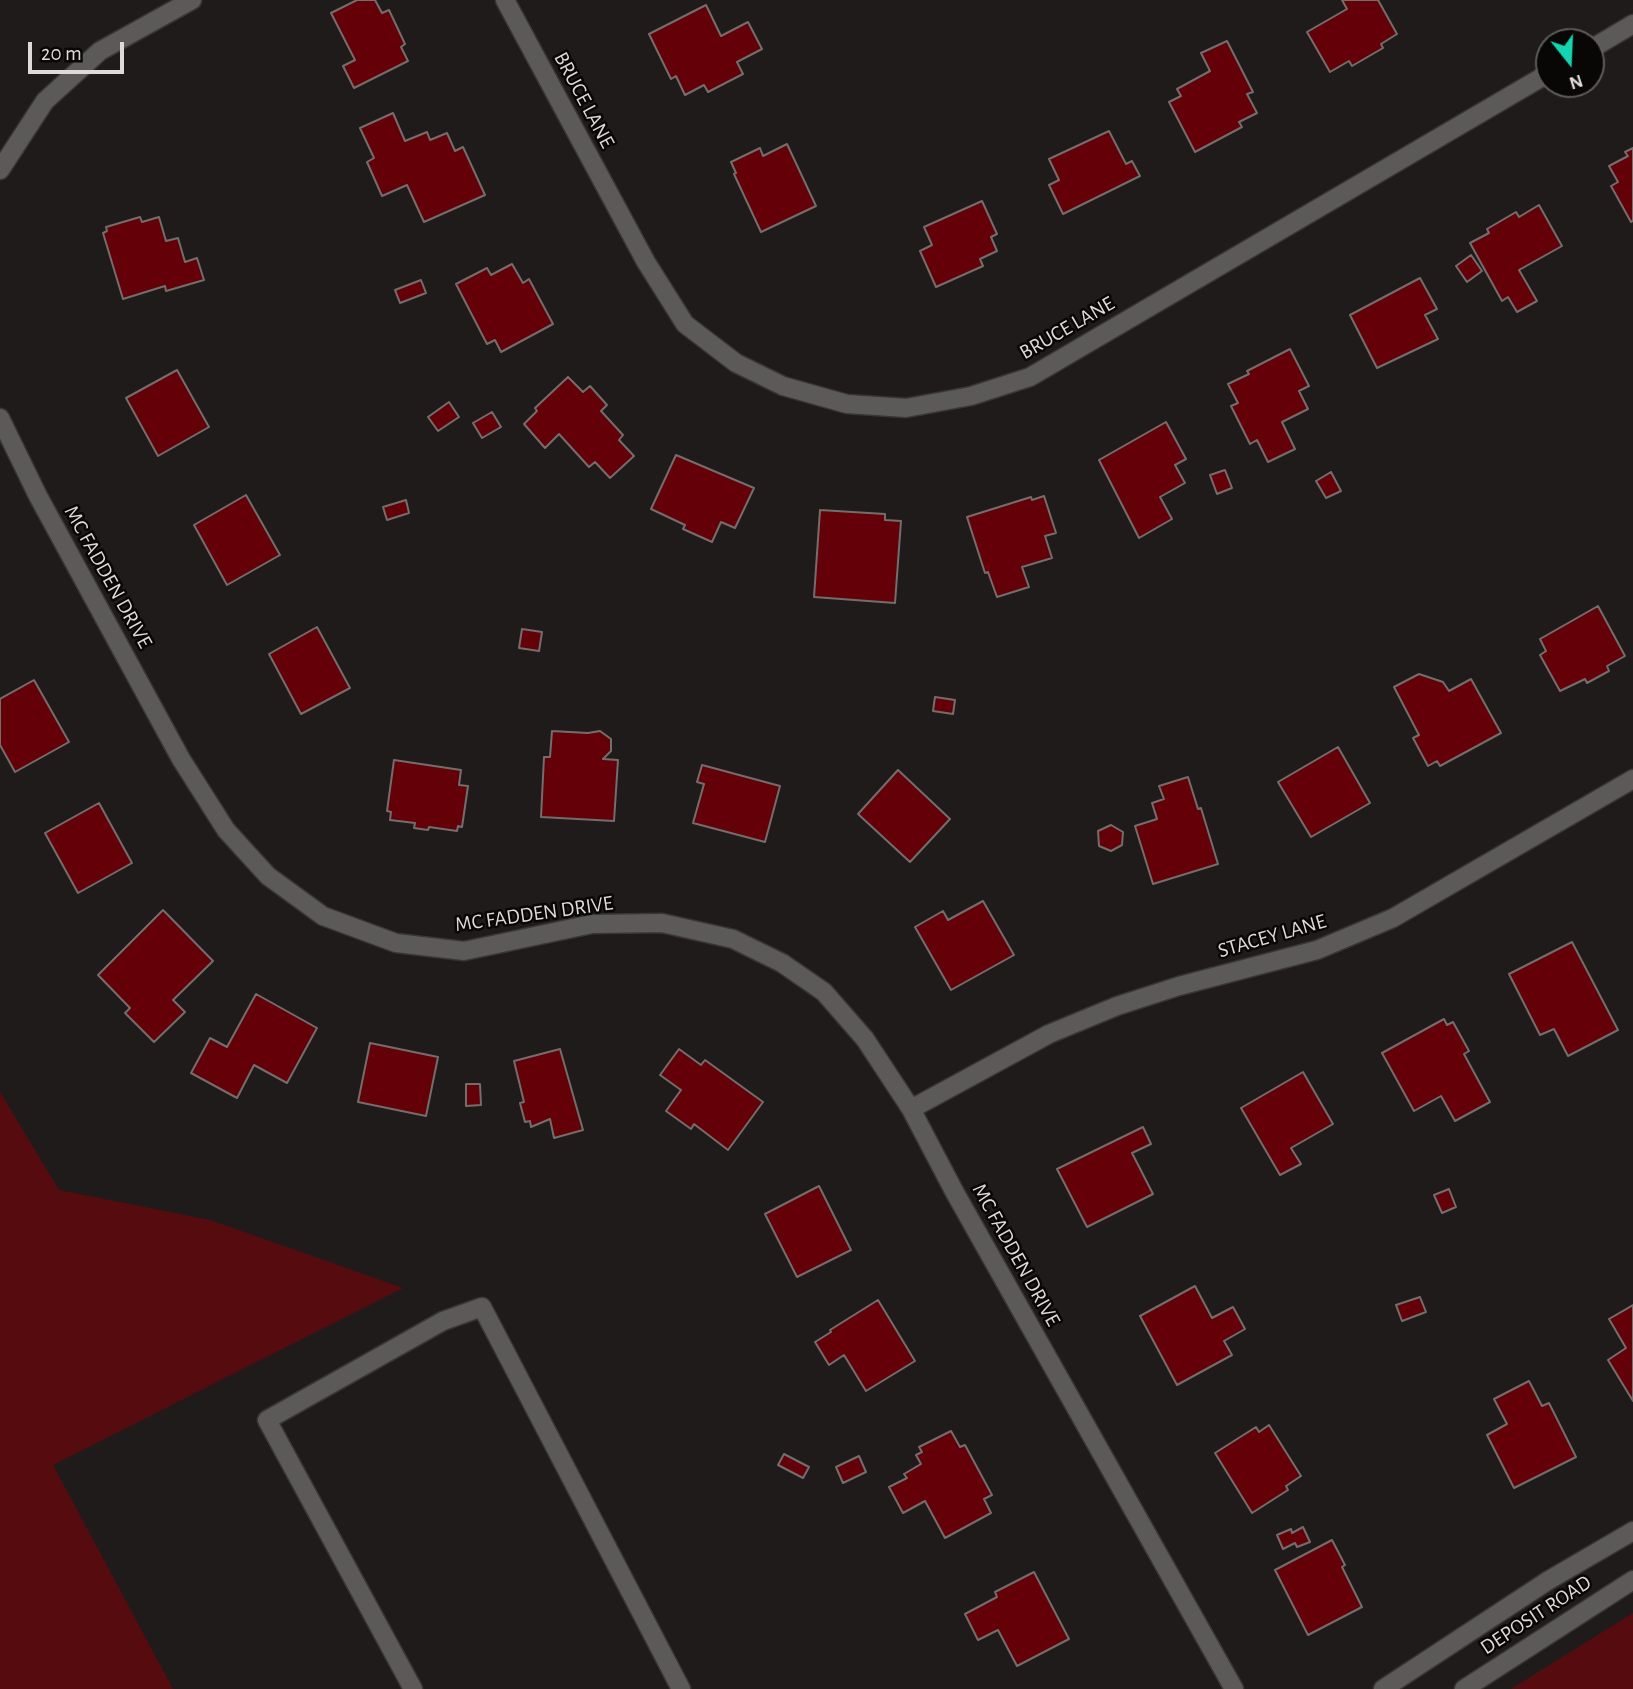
<!DOCTYPE html>
<style>
body{margin:0}
#map{position:relative;width:1633px;height:1689px;overflow:hidden;background:#201b1b;font-family:"Alegreya Sans",sans-serif}
canvas{display:block}
.north{position:absolute;left:1535px;top:28px;width:70px;height:70px;box-sizing:border-box;background:#080706;border:2px solid #5d5b5a;border-radius:50%;rotate:162deg;font-size:19px;font-weight:700;line-height:28px;text-align:center;color:#dddad9}
.north::after{content:'';display:block;margin:auto;width:24px;height:32px;background:#14d5b3;clip-path:polygon(50% 0,100% 100%,50% 72%,0 100%)}
.scale{position:absolute;left:28px;top:42px;width:96px;height:32px;box-sizing:border-box;border:4px solid #dddad9;border-top:0;padding-left:9px;font-size:21px;line-height:24px;white-space:nowrap;color:#dddad9;-webkit-text-stroke:5px #080706;paint-order:stroke}
</style>
<div id="map">
<canvas width="1633" height="1689"></canvas>
<div class="north">N</div>
<div class="scale">20 m</div>
</div>
<script>
const ctx = document.querySelector('canvas').getContext('2d');
ctx.lineJoin = 'round';
function fillPath(path, color) {
  ctx.fillStyle = color;
  ctx.fill(path, 'evenodd');
}
function shape(rows) {
  const path = new Path2D();
  for (const r of rows) {
    path.moveTo(r[0], r[1]);
    for (let i = 2; i < r.length; i += 2) path.lineTo(r[i], r[i + 1]);
  }
  return path;
}
function strokePath(path, color, width, dash) {
  ctx.strokeStyle = color;
  ctx.lineWidth = width;
  ctx.lineCap = dash ? 'butt' : 'round';
  ctx.setLineDash(dash || []);
  ctx.stroke(path);
}
function write(font, color, halo, rows, align = 'center') {
  ctx.font = font + ' "Alegreya Sans",sans-serif';
  ctx.lineWidth = 5;
  ctx.setLineDash([]);
  ctx.textBaseline = 'middle';
  ctx.strokeStyle = halo;
  ctx.fillStyle = color;
  for (const [text, x, y, turn = 0] of rows) {
    ctx.save();
    ctx.translate(x, y);
    ctx.rotate((+turn || 0) * Math.PI / 180);
    ctx.textAlign = isNaN(turn) ? turn : align;
    if (halo) ctx.strokeText(text, 0, 0);
    ctx.fillText(text, 0, 0);
    ctx.restore();
  }
}
fillPath(shape([
 [0,1092,59,1190,210,1220,403,1288,53,1465,173,1689,0,1689],
 [1633,1613,1633,1689,1511,1689]
]), '#560c0e');
const building = shape([
 [357,0,375,0,382,13,389,10,405,44,401,47,408,61,354,88,343,66,355,60,331,13,357,0],
 [1342,0,1378,0,1397,34,1381,44,1383,48,1352,66,1349,61,1330,72,1307,32,1347,9,1342,0],
 [706,5,721,36,748,22,762,49,737,62,743,74,708,92,704,85,685,95,676,76,671,79,649,34,706,5],
 [1227,41,1253,92,1247,94,1257,113,1239,122,1242,127,1195,152,1169,102,1181,96,1177,89,1210,71,1201,53,1227,41],
 [393,113,405,141,427,132,430,140,447,133,455,151,463,147,485,195,424,222,407,185,382,196,367,162,374,158,360,128,393,113],
 [1109,131,1126,164,1132,161,1140,176,1063,214,1049,185,1059,180,1049,159,1109,131],
 [787,144,816,206,761,232,734,174,736,173,731,162,760,148,763,156,787,144],
 [1633,148,1633,221,1631,222,1611,186,1618,182,1609,166,1628,156,1625,152,1633,148],
 [982,201,997,234,991,237,997,251,980,259,983,266,936,287,920,251,932,245,924,227,982,201],
 [1539,205,1562,246,1519,270,1537,301,1517,312,1508,297,1502,301,1470,243,1489,233,1487,229,1516,212,1519,217,1539,205],
 [140,217,142,222,159,217,166,241,178,238,185,262,197,258,204,280,166,291,165,286,123,299,103,233,107,231,106,227,140,217],
 [1471,255,1482,271,1467,282,1456,266,1471,255],
 [512,264,523,283,529,279,553,324,501,352,495,340,487,344,456,284,487,268,491,275,512,264],
 [1420,278,1437,309,1425,315,1438,339,1377,368,1350,315,1420,278],
 [421,280,426,293,400,303,395,290,421,280],
 [1290,349,1309,386,1299,391,1308,409,1282,422,1295,449,1268,462,1257,440,1250,444,1231,406,1238,403,1228,384,1249,374,1247,371,1290,349],
 [177,370,209,427,158,456,126,398,177,370],
 [568,377,583,392,590,386,607,405,601,411,623,435,619,440,634,456,610,478,595,462,589,467,559,434,545,448,524,424,537,411,535,408,568,377],
 [449,402,459,417,438,431,428,417,449,402],
 [492,412,501,427,482,438,473,423,492,412],
 [1166,422,1186,459,1175,465,1185,483,1160,497,1172,519,1139,538,1099,460,1166,422],
 [676,455,754,488,735,528,721,522,712,542,683,529,685,525,651,509,676,455],
 [1225,470,1232,488,1217,494,1210,475,1225,470],
 [1331,472,1341,491,1326,498,1316,481,1331,472],
 [246,495,280,555,227,585,194,525,246,495],
 [1044,496,1056,533,1045,536,1052,558,1022,567,1029,587,997,597,988,572,985,573,967,517,1031,497,1032,500,1044,496],
 [406,500,409,513,387,520,383,507,406,500],
 [820,510,885,514,885,520,901,521,895,603,814,597,820,510],
 [1598,606,1625,656,1607,666,1609,671,1587,683,1585,679,1560,691,1540,655,1546,651,1540,639,1598,606],
 [317,627,350,688,301,714,269,654,317,627],
 [522,629,542,632,539,651,519,648,522,629],
 [1419,674,1443,682,1449,691,1471,679,1501,733,1440,766,1437,761,1428,766,1413,738,1419,735,1394,687,1419,674],
 [34,680,69,742,15,772,0,745,0,699,34,680],
 [935,697,955,700,953,714,933,711,935,697],
 [552,731,588,733,600,731,611,739,611,751,603,759,618,760,614,821,541,817,544,757,550,757,552,731],
 [1338,747,1370,803,1311,837,1278,782,1338,747],
 [394,760,461,770,459,785,468,786,462,827,458,826,457,831,429,827,428,830,414,828,415,823,390,820,391,812,387,811,394,760],
 [702,765,780,786,765,842,693,823,704,784,697,782,702,765],
 [898,770,950,819,910,862,858,814,898,770],
 [1188,777,1198,809,1201,808,1218,864,1153,884,1135,826,1157,819,1152,803,1164,799,1159,786,1188,777],
 [99,803,132,863,78,893,45,833,99,803],
 [1111,825,1123,832,1122,845,1111,851,1099,846,1098,831,1111,825],
 [983,901,1014,955,951,990,915,927,943,911,948,920,983,901],
 [163,910,213,961,173,1000,185,1012,154,1042,125,1013,130,1008,98,975,163,910],
 [1572,942,1618,1030,1568,1056,1554,1029,1540,1035,1509,974,1572,942],
 [256,994,317,1028,287,1083,254,1065,237,1098,191,1073,210,1038,227,1047,256,994],
 [1444,1019,1447,1025,1453,1022,1469,1051,1464,1054,1490,1102,1455,1121,1441,1096,1414,1111,1382,1053,1444,1019],
 [370,1043,438,1057,426,1116,358,1102,370,1043],
 [560,1049,583,1130,554,1138,550,1119,531,1127,530,1121,525,1122,520,1103,524,1102,514,1061,560,1049],
 [679,1049,701,1065,705,1060,763,1102,728,1150,694,1124,691,1129,666,1111,681,1090,660,1075,679,1049],
 [1303,1072,1333,1124,1291,1148,1301,1164,1280,1175,1241,1108,1303,1072],
 [466,1084,480,1084,481,1105,466,1106,466,1084],
 [1143,1127,1151,1144,1132,1153,1153,1194,1087,1227,1057,1169,1143,1127],
 [819,1186,851,1250,797,1277,765,1214,819,1186],
 [1449,1189,1456,1207,1442,1213,1434,1195,1449,1189],
 [1195,1286,1212,1318,1233,1307,1245,1329,1224,1341,1232,1355,1177,1385,1140,1316,1195,1286],
 [1420,1297,1426,1312,1402,1321,1396,1305,1420,1297],
 [878,1300,915,1361,866,1391,844,1355,829,1365,815,1342,831,1332,830,1330,878,1300],
 [1633,1305,1633,1401,1608,1360,1626,1348,1609,1319,1633,1305],
 [1529,1381,1542,1406,1549,1403,1576,1457,1514,1488,1487,1435,1507,1424,1494,1399,1529,1381],
 [1269,1425,1301,1476,1286,1486,1288,1490,1252,1513,1215,1453,1256,1427,1259,1432,1269,1425],
 [951,1431,960,1447,965,1445,992,1495,984,1499,991,1513,945,1538,925,1501,903,1513,889,1487,907,1478,904,1474,921,1464,916,1455,922,1452,919,1447,951,1431],
 [784,1454,809,1467,803,1478,778,1465,784,1454],
 [859,1456,866,1472,843,1483,836,1467,859,1456],
 [1303,1527,1310,1542,1297,1547,1295,1543,1283,1549,1277,1535,1291,1529,1292,1533,1303,1527],
 [1332,1540,1345,1565,1342,1567,1362,1607,1308,1635,1275,1570,1332,1540],
 [1034,1572,1069,1639,1017,1666,998,1630,978,1640,965,1614,997,1597,995,1592,1034,1572]
]);
fillPath(building, '#640008');
strokePath(building, '#736d6c', 2);
const minor = shape([
 [505,0,646,262,685,324,736,363,783,386,847,404,906,408,971,396,1030,377,1549,73],
 [1591,49,1633,24],
 [0,170,45,101,100,51,192,0],
 [0,418,38,496,181,759,226,830,268,876,323,916,396,943,464,951,592,924,662,923,733,939,782,963,824,992,865,1039,911,1109,954,1191,1234,1689],
 [911,1109,1049,1034,1117,1006,1179,986,1317,950,1393,918,1633,779],
 [413,1689,267,1420,443,1321,482,1307,681,1689],
 [1383,1689,1549,1580,1633,1531],
 [1464,1689,1633,1580]
]);
strokePath(minor, '#3a3636', 21);
strokePath(minor, '#5c5959', 18);
write('21px', '#dddad9', '#080706', [
 ["BRUCE LANE",584,100,62],
 ["BRUCE LANE",1067,328,-30],
 ["MC FADDEN DRIVE",108,577,61],
 ["MC FADDEN DRIVE",534,914,-8],
 ["STACEY LANE",1272,936,-16],
 ["MC FADDEN DRIVE",1016,1255,61],
 ["DEPOSIT ROAD",1536,1615,-33]
]);
</script>
